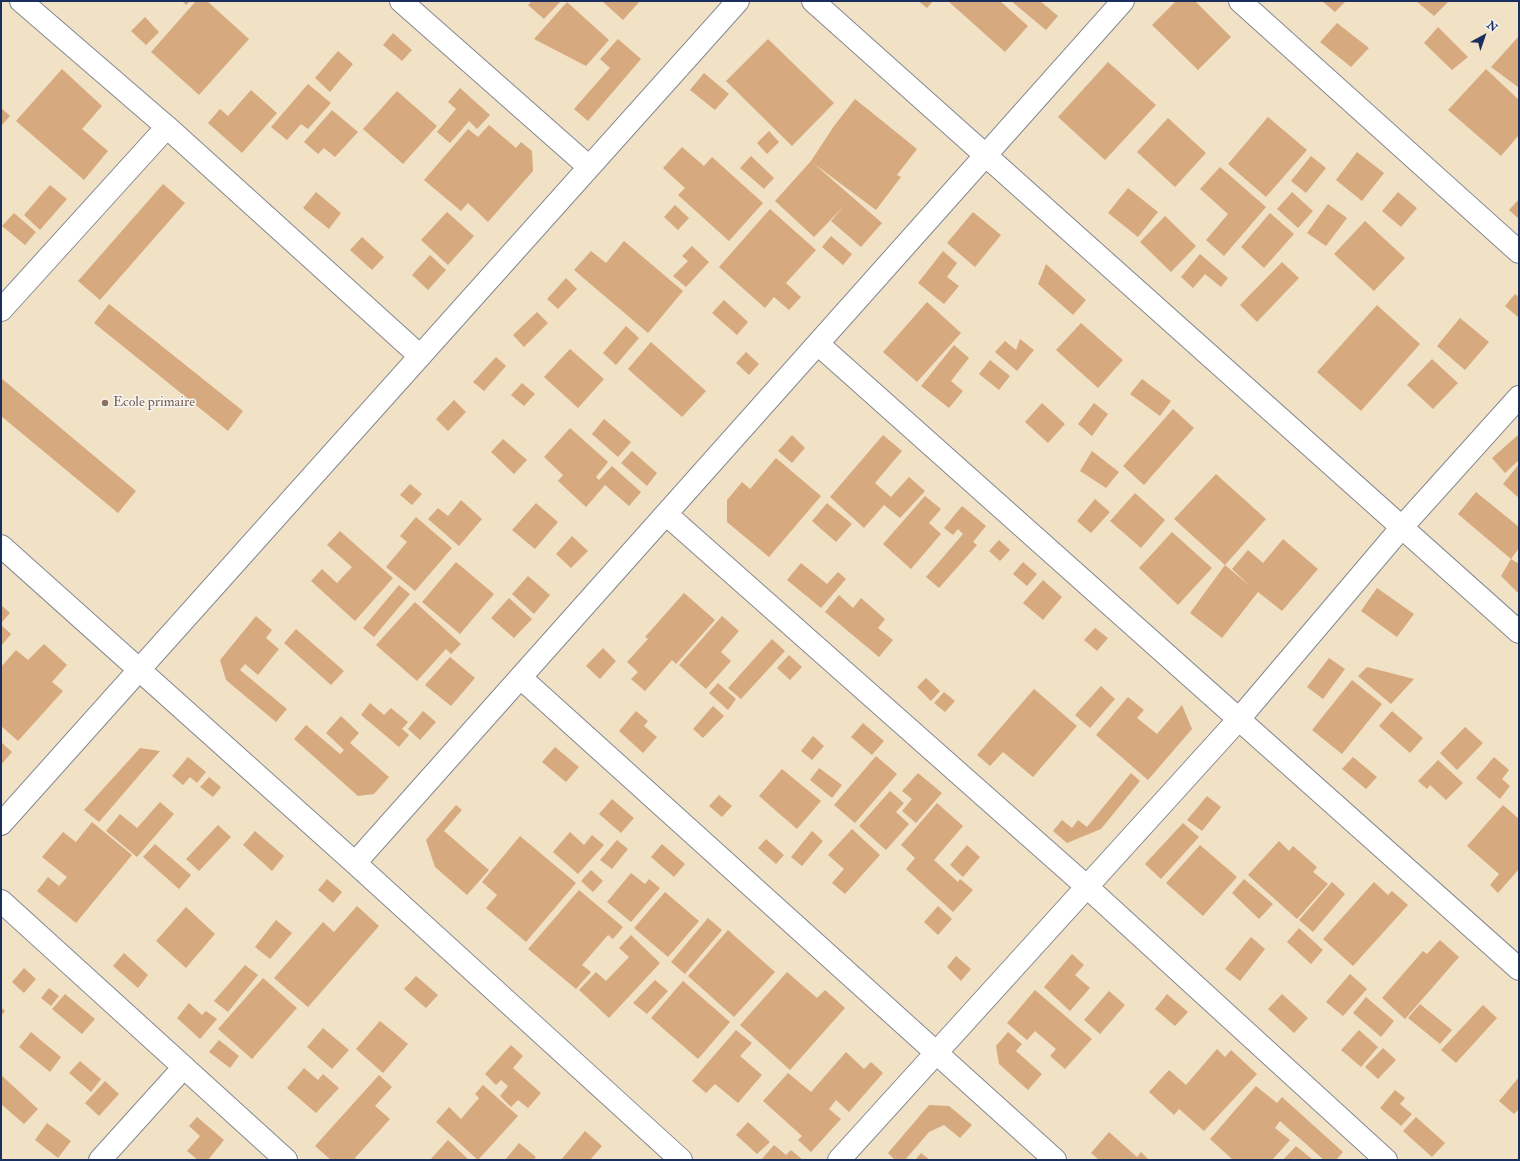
<!DOCTYPE html>
<style>
body{margin:0}
#map{position:relative;width:1520px;height:1161px;overflow:hidden;background:#f1e1c5;font-family:"IM FELL Double Pica",serif}
canvas{display:block}
.frame{position:absolute;inset:0;border:2px solid #1b2f5e;pointer-events:none}
.north{position:absolute;left:1464px;top:16px;width:40px;height:40px;-webkit-text-stroke:3px #f6f6f2;paint-order:stroke;rotate:40deg;font-size:11px;font-weight:700;line-height:16px;text-align:center;color:#1b2f5e}
.north::after{content:'';display:block;margin:auto;width:14px;height:18px;background:#1b2f5e;clip-path:polygon(50% 0,100% 100%,50% 72%,0 100%)}
</style>
<div id="map">
<canvas width="1520" height="1161"></canvas>
<div class="frame"></div>
<div class="north">N</div>
</div>
<script>
const ctx = document.querySelector('canvas').getContext('2d');
ctx.lineJoin = 'round';
function fillPath(path, color) {
  ctx.fillStyle = color;
  ctx.fill(path, 'evenodd');
}
function shape(rows) {
  const path = new Path2D();
  for (const r of rows) {
    path.moveTo(r[0], r[1]);
    for (let i = 2; i < r.length; i += 2) path.lineTo(r[i], r[i + 1]);
  }
  return path;
}
function strokePath(path, color, width, dash) {
  ctx.strokeStyle = color;
  ctx.lineWidth = width;
  ctx.lineCap = dash ? 'butt' : 'round';
  ctx.setLineDash(dash || []);
  ctx.stroke(path);
}
function write(font, color, halo, rows, align = 'center') {
  ctx.font = font + ' "IM FELL Double Pica",serif';
  ctx.lineWidth = 3;
  ctx.setLineDash([]);
  ctx.textBaseline = 'middle';
  ctx.strokeStyle = halo;
  ctx.fillStyle = color;
  for (const [text, x, y, turn = 0] of rows) {
    ctx.save();
    ctx.translate(x, y);
    ctx.rotate((+turn || 0) * Math.PI / 180);
    ctx.textAlign = isNaN(turn) ? turn : align;
    if (halo) ctx.strokeText(text, 0, 0);
    ctx.fillText(text, 0, 0);
    ctx.restore();
  }
}
fillPath(shape([
 [182,1,190,1,186,5],
 [196,1,207,1,249,39,199,95,151,52],
 [532,1,561,1,544,19,528,5],
 [602,1,640,1,623,20],
 [918,1,933,1,927,8],
 [948,1,1000,1,1028,26,1005,52],
 [1011,1,1040,1,1058,16,1046,30],
 [1176,1,1195,1,1231,37,1198,70,1152,25],
 [1322,1,1346,1,1335,12],
 [1416,1,1449,1,1434,16],
 [567,2,609,40,586,66,534,39],
 [145,17,159,32,146,45,131,31],
 [1337,23,1369,48,1351,67,1320,42],
 [1438,27,1468,57,1452,70,1424,43],
 [393,33,412,50,402,61,383,45],
 [1519,36,1519,86,1518,87,1491,67],
 [618,39,641,59,588,121,574,109,610,68,600,59],
 [768,39,834,103,792,146,726,81],
 [338,51,353,64,330,92,315,78],
 [1108,62,1156,105,1105,160,1058,117],
 [62,69,102,106,82,129,108,151,84,180,16,121],
 [1486,69,1519,100,1519,135,1501,156,1448,110],
 [704,73,729,94,715,110,690,90],
 [308,84,331,103,308,129,301,124,287,140,271,127],
 [460,88,490,115,477,129,469,121,450,143,437,132,456,109,448,102],
 [251,90,277,113,242,153,208,123,220,109,228,116],
 [397,91,437,126,403,164,363,129],
 [855,99,917,149,897,175,901,177,876,210,813,163,882,223,861,247,831,221,845,205,814,237,775,201,811,161,834,126],
 [1,108,10,116,1,126],
 [332,110,358,132,335,157,324,148,318,154,304,142],
 [1268,117,1307,150,1266,197,1228,164],
 [1168,118,1206,153,1175,187,1137,152],
 [489,125,516,148,521,142,532,151,533,171,488,222,468,203,461,211,424,180,468,129,478,137],
 [769,131,779,142,767,154,757,143],
 [682,147,704,166,712,157,763,203,729,241,678,195,685,188,663,168],
 [1357,152,1384,173,1362,201,1336,180],
 [751,156,774,178,764,189,740,168],
 [1311,156,1326,168,1306,193,1291,181],
 [1220,167,1266,207,1224,256,1206,240,1228,214,1200,189],
 [163,184,185,203,100,300,78,281],
 [50,185,67,199,40,230,24,215],
 [1128,188,1158,212,1138,237,1108,213],
 [316,192,341,213,329,229,303,208],
 [1292,192,1313,211,1298,228,1277,209],
 [1398,192,1417,208,1401,227,1382,211],
 [1519,199,1519,219,1509,210],
 [1328,204,1347,218,1326,246,1307,233],
 [675,205,689,218,678,230,664,217],
 [770,209,816,250,786,283,801,297,789,310,774,297,765,308,719,267],
 [447,212,474,236,448,265,421,240],
 [973,212,1001,235,975,267,947,243],
 [14,213,36,232,25,245,2,226],
 [1270,213,1294,234,1264,268,1241,247],
 [1165,216,1196,246,1171,272,1140,242],
 [1365,221,1405,258,1374,291,1334,254],
 [831,236,852,254,843,265,822,247],
 [362,237,384,257,372,270,350,250],
 [624,241,683,291,648,333,574,270,591,251,606,263],
 [692,246,709,262,686,287,673,276,688,261,682,256],
 [943,251,957,263,947,277,959,286,944,304,918,283],
 [1200,254,1228,278,1221,287,1205,274,1193,288,1181,277],
 [430,255,446,270,428,290,412,275],
 [1282,262,1299,278,1257,322,1240,305],
 [1046,264,1086,300,1073,315,1038,284],
 [566,278,577,289,558,309,547,299],
 [1515,294,1519,297,1519,318,1505,306],
 [724,300,748,322,737,335,712,313],
 [927,302,961,333,917,382,883,352],
 [109,304,243,411,228,431,94,323],
 [1377,305,1420,344,1361,411,1317,372],
 [537,312,548,323,524,347,513,335],
 [1460,318,1489,342,1465,370,1437,346],
 [1081,323,1123,360,1098,388,1056,350],
 [626,326,639,338,616,365,603,353],
 [1020,339,1034,350,1017,371,995,352,1005,341,1016,350],
 [651,342,706,391,682,417,628,369],
 [954,345,969,358,951,381,963,391,949,408,921,386],
 [570,349,604,379,578,408,544,377],
 [746,352,759,364,749,375,736,363],
 [496,357,506,366,484,391,473,382],
 [1432,359,1458,383,1433,409,1407,385],
 [990,360,1010,376,999,390,979,374],
 [1,378,136,491,118,513,1,416],
 [1142,379,1171,401,1160,416,1130,394],
 [522,383,535,394,524,406,511,395],
 [454,400,466,412,448,431,436,419],
 [1042,403,1065,424,1048,443,1025,422],
 [1094,403,1108,414,1092,436,1078,424],
 [1173,409,1194,428,1144,485,1123,466],
 [604,419,631,442,618,457,592,434],
 [570,428,608,462,596,477,599,480,612,466,641,492,629,506,605,485,586,507,558,481,563,475,544,457],
 [792,435,805,448,792,463,778,451],
 [883,435,902,451,875,483,891,497,909,477,925,491,900,518,884,505,864,528,830,497],
 [1518,435,1519,436,1519,460,1505,473,1492,458],
 [503,439,527,460,514,474,491,452],
 [632,451,657,473,647,486,621,463],
 [1092,451,1119,472,1106,488,1080,471],
 [776,458,821,496,769,557,727,522,727,500,742,482,750,489],
 [1519,464,1519,498,1503,484],
 [1216,474,1266,519,1225,565,1174,519],
 [410,484,422,494,412,505,400,495],
 [1476,492,1519,527,1519,548,1511,559,1458,514],
 [1135,493,1165,520,1141,548,1110,521],
 [925,496,941,509,929,523,941,534,911,569,883,544],
 [1095,499,1110,512,1091,533,1077,521],
 [461,500,482,519,459,546,428,519,438,508,448,516],
 [536,503,558,522,535,549,512,530],
 [827,503,852,524,836,542,812,521],
 [962,506,986,526,973,542,977,545,939,588,926,577,963,534,958,529,953,535,944,528],
 [416,517,452,548,415,591,386,567,407,542,400,536],
 [340,531,393,578,355,621,311,581,322,569,337,583,352,567,327,545],
 [1172,532,1212,568,1178,605,1139,568],
 [572,536,588,551,571,568,556,554],
 [1283,539,1318,569,1282,611,1258,592,1222,638,1190,613,1225,565,1250,586,1232,569,1248,550,1263,563],
 [999,540,1010,550,1000,561,989,551],
 [1511,559,1519,564,1519,594,1501,576],
 [456,562,494,594,460,634,422,602],
 [1023,562,1037,574,1027,586,1013,574],
 [801,563,827,584,838,572,846,579,821,608,787,580],
 [528,576,550,595,534,614,512,594],
 [1043,580,1062,597,1043,620,1023,603],
 [399,585,410,594,374,637,363,628],
 [1377,588,1414,614,1397,637,1361,611],
 [684,593,715,620,676,664,672,660,645,691,631,679,638,672,627,662,648,639,645,637],
 [839,595,853,608,861,598,885,619,878,628,893,640,879,657,825,612],
 [509,598,532,619,514,638,491,618],
 [415,602,461,644,451,654,446,649,417,681,376,645],
 [1,605,10,613,1,623],
 [256,616,272,630,266,638,279,649,258,675,245,664,240,670,287,709,276,722,226,680,220,660],
 [722,616,739,631,721,652,731,661,706,689,679,665],
 [1,625,11,634,1,646],
 [1095,628,1108,638,1097,651,1084,640],
 [296,629,344,671,331,685,284,643],
 [772,639,785,651,741,699,728,688],
 [44,644,67,665,52,682,63,691,18,741,1,726,1,667,16,650,28,660],
 [603,648,616,661,600,679,586,666],
 [789,655,802,667,790,680,777,668],
 [450,657,475,678,451,706,425,685],
 [1329,658,1345,669,1323,699,1307,687],
 [1367,667,1414,679,1391,704,1358,676],
 [926,678,940,691,931,701,917,687],
 [1352,680,1382,704,1342,754,1312,730],
 [718,683,736,699,728,710,709,693],
 [1101,686,1115,699,1090,728,1075,715],
 [1034,689,1077,726,1033,777,1003,752,990,766,977,755],
 [944,692,955,701,945,712,934,703],
 [1128,697,1144,710,1137,718,1157,734,1182,705,1192,729,1148,780,1096,735],
 [370,703,384,715,391,708,408,722,402,729,409,735,399,747,361,715],
 [713,706,724,716,703,738,693,729],
 [423,711,436,722,420,740,408,729],
 [636,711,648,721,644,726,657,737,643,753,619,731],
 [1392,711,1423,738,1410,753,1379,726],
 [341,716,359,733,350,743,389,777,374,794,358,796,294,739,306,725,340,754,344,750,326,733],
 [863,723,884,741,872,755,851,737],
 [1465,727,1483,743,1457,770,1440,753],
 [813,736,824,746,812,760,801,751],
 [1,742,12,752,1,765],
 [555,747,579,767,566,782,542,762],
 [140,748,160,751,99,822,84,810],
 [876,756,897,774,855,823,834,805],
 [188,757,206,772,197,783,190,777,183,785,172,776],
 [1353,757,1377,777,1366,789,1342,769],
 [1494,757,1509,770,1502,779,1510,786,1500,799,1476,778],
 [1438,760,1463,783,1446,800,1430,785,1427,789,1418,781],
 [819,768,842,785,832,798,810,780],
 [782,769,821,801,797,829,759,796],
 [918,773,942,793,916,823,902,811,912,799,902,791],
 [1131,773,1140,781,1101,829,1067,843,1053,831,1062,820,1072,828,1078,820,1087,827],
 [209,777,221,787,213,797,200,787],
 [890,791,904,803,896,812,909,824,886,850,859,826],
 [719,795,732,806,722,817,709,806],
 [1207,796,1221,807,1202,831,1187,820],
 [612,799,634,818,621,833,599,814],
 [160,802,174,814,137,857,106,831,120,814,137,828],
 [937,803,963,826,934,860,958,882,960,879,973,890,953,912,906,869,915,858,901,845],
 [456,805,462,810,444,831,489,870,467,895,435,867,426,840],
 [1503,805,1519,819,1519,869,1498,893,1490,885,1499,874,1467,846],
 [92,822,132,855,76,923,37,891,48,877,59,886,67,877,42,857,63,832,76,842],
 [1183,823,1199,837,1161,879,1145,864],
 [218,825,231,837,199,871,186,859],
 [852,829,880,855,845,894,832,883,844,869,828,855],
 [255,831,284,856,272,871,243,845],
 [812,831,823,841,802,866,791,857],
 [570,832,584,845,592,835,604,845,578,874,553,852],
 [520,836,576,883,526,942,486,908,497,895,482,882],
 [766,839,784,855,776,864,758,848],
 [617,840,628,849,612,869,600,860],
 [1279,841,1289,851,1293,846,1317,867,1313,872,1328,884,1297,919,1248,875],
 [155,844,191,875,179,889,143,857],
 [662,844,685,864,674,877,651,857],
 [967,845,980,857,963,877,950,865],
 [1200,845,1237,877,1203,916,1166,883],
 [591,870,603,881,593,892,581,881],
 [631,873,645,884,649,879,660,888,631,922,607,902],
 [327,879,342,892,333,903,318,890],
 [1244,879,1273,904,1259,919,1232,893],
 [1332,882,1345,894,1313,932,1299,920],
 [1374,882,1388,895,1392,891,1408,905,1353,966,1323,939],
 [579,890,623,927,613,939,608,935,582,965,591,972,576,989,528,949],
 [665,892,699,921,668,957,634,928],
 [357,906,379,926,308,1007,274,978,323,922,334,932],
 [938,906,952,919,938,935,924,922],
 [186,907,215,934,186,968,156,941],
 [708,918,722,930,685,974,671,962],
 [276,920,292,933,270,959,255,947],
 [1299,928,1323,950,1311,964,1287,942],
 [728,930,775,972,734,1017,688,976],
 [631,935,660,963,609,1018,579,990,596,972,606,981,629,957,619,948],
 [1251,937,1265,949,1240,981,1225,969],
 [1440,940,1459,957,1405,1019,1382,998,1423,951,1427,954],
 [124,953,148,975,138,988,113,966],
 [1072,954,1084,965,1075,975,1090,988,1070,1011,1044,987],
 [956,956,971,969,961,981,947,967],
 [245,965,258,975,228,1012,214,1001],
 [24,968,36,979,24,993,12,982],
 [787,972,817,998,825,990,845,1008,790,1070,740,1025],
 [1350,974,1367,989,1343,1016,1326,1002],
 [416,976,438,995,426,1008,404,989],
 [263,978,297,1008,252,1059,218,1029],
 [655,980,668,991,647,1014,633,1003],
 [683,981,730,1022,698,1059,651,1018],
 [49,988,59,996,51,1006,41,998],
 [1035,990,1092,1039,1065,1069,1050,1056,1056,1049,1035,1031,1027,1040,1007,1023],
 [1109,991,1125,1005,1100,1034,1084,1020],
 [65,994,95,1019,82,1034,52,1009],
 [1167,994,1188,1012,1175,1026,1155,1009],
 [1282,994,1308,1018,1294,1033,1268,1009],
 [1366,997,1394,1021,1381,1037,1353,1013],
 [189,1003,202,1015,206,1011,217,1019,200,1039,177,1018],
 [1420,1004,1452,1030,1440,1044,1408,1018],
 [1483,1005,1497,1018,1456,1063,1441,1050],
 [1,1007,5,1011,1,1016],
 [380,1021,408,1044,383,1073,356,1049],
 [323,1028,349,1050,332,1069,307,1047],
 [736,1030,752,1043,740,1056,762,1075,738,1103,715,1084,706,1093,692,1081],
 [1359,1030,1378,1047,1361,1067,1341,1050],
 [31,1032,61,1057,50,1072,19,1047],
 [1008,1032,1022,1044,1016,1051,1042,1074,1028,1090,999,1064,996,1046],
 [219,1040,239,1056,230,1068,209,1052],
 [511,1045,523,1056,513,1068,541,1093,528,1108,518,1100,511,1107,500,1096,508,1086,501,1080,496,1085,485,1074],
 [1383,1048,1396,1060,1378,1079,1365,1067],
 [1217,1049,1225,1057,1231,1050,1257,1074,1204,1131,1179,1109,1174,1115,1149,1092,1169,1070,1186,1085],
 [846,1052,864,1069,871,1062,883,1073,849,1112,836,1100,829,1109,841,1119,811,1152,798,1140,802,1136,763,1101,788,1073,811,1092],
 [80,1061,101,1079,91,1092,69,1073],
 [304,1068,318,1080,323,1074,339,1088,316,1113,287,1088],
 [1,1075,38,1109,24,1124,1,1104],
 [379,1075,392,1087,375,1106,390,1119,355,1158,357,1160,331,1160,315,1146],
 [1519,1077,1519,1109,1514,1114,1499,1101],
 [105,1081,119,1094,99,1116,85,1103],
 [483,1085,518,1116,478,1160,436,1122,449,1107,461,1119,479,1098,475,1094],
 [1256,1086,1277,1103,1282,1097,1343,1152,1336,1160,1324,1160,1280,1121,1275,1128,1290,1140,1272,1160,1233,1160,1210,1139],
 [1395,1090,1405,1098,1400,1104,1412,1114,1401,1126,1380,1108],
 [929,1105,949,1106,972,1125,960,1138,944,1125,929,1132,905,1160,895,1160,888,1153],
 [197,1117,224,1140,208,1160,198,1160,187,1151,200,1136,189,1126],
 [1416,1117,1445,1143,1432,1157,1403,1131],
 [748,1122,770,1142,757,1154,736,1135],
 [47,1123,71,1141,58,1158,35,1140],
 [585,1131,602,1146,590,1160,561,1160],
 [1109,1132,1137,1157,1141,1152,1149,1160,1099,1160,1091,1153],
 [448,1140,469,1160,430,1160],
 [519,1143,536,1157,533,1160,505,1160],
 [774,1145,786,1155,791,1150,803,1160,761,1160],
 [1296,1146,1313,1160,1283,1160],
 [921,1153,930,1160,915,1160]
]), '#d7a97f');
const street = shape([
 [21,1,167,127,420,356],
 [401,1,589,167],
 [813,1,1519,632],
 [1240,1,1519,252],
 [1,310,167,127],
 [818,344,1519,969],
 [666,514,1086,886,1386,1160],
 [1,546,355,863,681,1160],
 [521,678,1055,1160],
 [1,824,738,1],
 [355,863,1123,1],
 [1,901,286,1160],
 [100,1160,184,1067],
 [839,1160,1239,719,1402,527,1519,397]
]);
strokePath(street, '#868892', 24);
strokePath(street, '#fff', 22);
for (const [x, y, r, color] of [
 [105,403,4,"#8d6e63"]
]) {
  const dot = new Path2D();
  dot.arc(x, y, r, 0, 2 * Math.PI);
  ctx.fillStyle = color;
  ctx.fill(dot);
  strokePath(dot, '#f6f6f2', 1.5);
}
write('14px', '#785e54', '#f6f6f2', [
 ["Ecole primaire",113,403]
], 'left');
</script>
